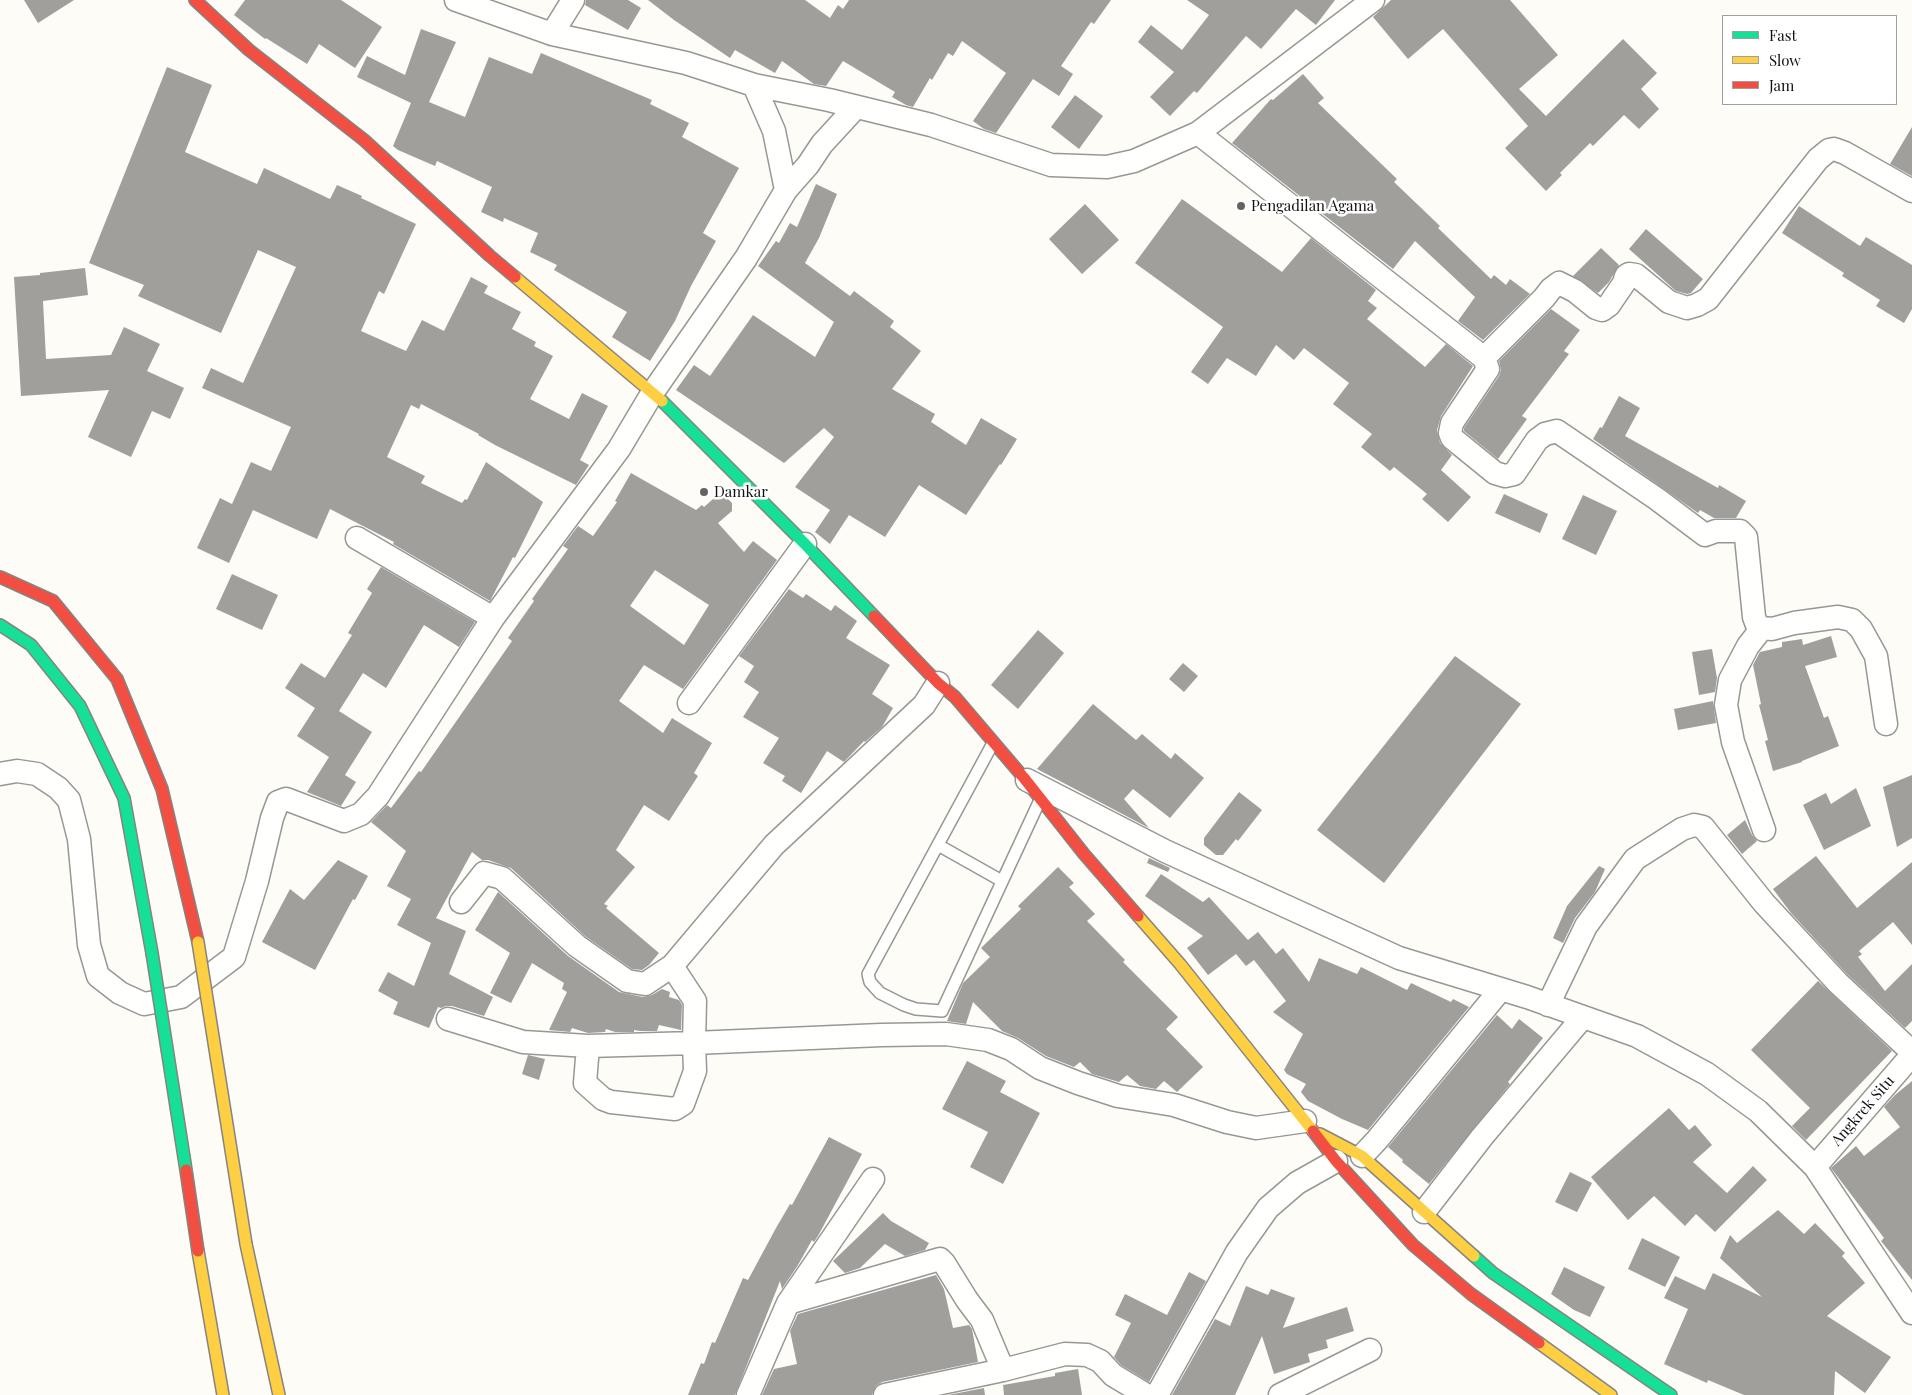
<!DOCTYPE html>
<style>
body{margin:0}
#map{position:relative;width:1912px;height:1395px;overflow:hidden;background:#fdfcf7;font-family:"Playfair Display",serif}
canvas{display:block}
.legend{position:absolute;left:1722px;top:15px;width:175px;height:90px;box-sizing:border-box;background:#fff;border:1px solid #a0a0a0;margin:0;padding:6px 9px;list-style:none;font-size:15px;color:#111}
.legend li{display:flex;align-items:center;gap:10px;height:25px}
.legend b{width:25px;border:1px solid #a0a0a0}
</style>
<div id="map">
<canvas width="1912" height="1395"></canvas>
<ul class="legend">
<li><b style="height:6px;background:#16e098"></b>Fast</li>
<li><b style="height:6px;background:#ffcf43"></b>Slow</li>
<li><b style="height:6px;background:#f24e42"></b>Jam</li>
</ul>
</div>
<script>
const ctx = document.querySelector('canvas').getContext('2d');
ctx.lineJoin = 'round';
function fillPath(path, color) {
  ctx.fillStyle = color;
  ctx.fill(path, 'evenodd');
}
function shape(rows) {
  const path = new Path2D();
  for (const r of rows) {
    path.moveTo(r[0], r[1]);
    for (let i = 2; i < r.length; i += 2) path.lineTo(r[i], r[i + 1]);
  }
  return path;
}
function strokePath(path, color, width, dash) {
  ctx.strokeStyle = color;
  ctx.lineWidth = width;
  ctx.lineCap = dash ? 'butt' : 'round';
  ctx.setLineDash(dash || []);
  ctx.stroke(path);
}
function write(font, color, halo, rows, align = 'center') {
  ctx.font = font + ' "Playfair Display",serif';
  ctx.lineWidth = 5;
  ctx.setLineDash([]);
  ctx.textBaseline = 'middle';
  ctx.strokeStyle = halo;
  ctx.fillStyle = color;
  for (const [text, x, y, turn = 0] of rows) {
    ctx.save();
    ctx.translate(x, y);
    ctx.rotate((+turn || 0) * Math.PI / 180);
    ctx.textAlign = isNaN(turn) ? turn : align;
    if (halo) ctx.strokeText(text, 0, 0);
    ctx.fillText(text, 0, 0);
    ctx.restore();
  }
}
fillPath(shape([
 [24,0,74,0,38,23],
 [245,0,341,0,382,27,355,68,319,44,307,64,266,38,265,39,234,15],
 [586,0,628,0,641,8,628,30,585,5],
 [648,0,805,0,830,18,838,5,843,9,849,0,1111,0,1094,24,1091,22,1061,66,1073,74,1059,96,1033,79,996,133,984,129,973,121,1006,73,962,41,953,56,948,53,932,80,930,78,913,107,906,105,892,97,895,92,843,61,826,86,814,84,782,61,775,73,735,50,730,58,674,20],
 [1187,0,1335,0,1316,25,1296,9,1261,49,1246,36,1197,93,1194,91,1170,116,1150,97,1174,72,1138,42,1151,25,1182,50,1209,15],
 [1391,0,1510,0,1558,55,1519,89,1546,116,1623,39,1657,73,1641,89,1659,109,1639,129,1624,115,1593,146,1590,143,1560,173,1562,175,1546,191,1505,148,1528,126,1443,29,1408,59,1373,17],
 [421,29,456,42,429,102,465,117,489,57,532,74,541,53,652,100,650,104,689,123,682,137,739,168,703,233,716,241,691,286,675,321,650,361,612,337,627,312,554,270,557,265,530,252,538,233,504,218,503,222,481,212,492,187,437,161,435,166,398,150,393,146,411,103,357,77,367,56,405,75],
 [167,67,212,85,185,152,257,184,264,168,330,199,337,185,362,196,361,198,416,224,384,294,379,291,361,331,406,351,422,320,444,331,471,277,488,286,484,293,521,312,512,329,536,342,534,346,553,356,530,399,569,419,582,393,608,406,580,460,589,465,576,485,495,445,478,435,479,434,421,404,419,409,411,405,387,457,425,476,421,483,462,503,465,499,467,500,486,462,543,502,515,558,513,557,490,601,393,544,394,542,330,509,317,539,253,510,229,563,197,548,220,498,232,504,251,462,271,471,291,427,202,388,211,368,243,383,296,267,258,250,221,333,138,296,144,285,89,263],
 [1303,74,1324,98,1318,103,1397,179,1394,182,1440,226,1438,228,1491,279,1494,275,1506,285,1510,279,1530,294,1483,340,1458,321,1475,297,1415,241,1393,269,1232,143,1271,99,1273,100],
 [1075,95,1103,116,1079,149,1051,127],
 [1912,127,1912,176,1890,164],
 [816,184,837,194,819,238,805,263,850,296,854,291,894,321,890,327,921,351,892,389,935,414,931,422,966,445,981,418,1017,439,1001,465,1000,464,966,515,919,485,885,537,849,515,830,544,815,532,830,510,795,487,834,437,824,428,784,463,676,390,694,365,710,376,753,315,815,357,834,322,758,266,776,241,779,243,790,223,797,227],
 [1182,199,1282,272,1311,238,1376,290,1368,301,1377,308,1367,319,1425,367,1446,344,1473,366,1441,416,1437,430,1440,443,1452,455,1441,470,1471,497,1448,522,1422,499,1427,494,1394,467,1390,471,1361,447,1372,434,1333,404,1349,383,1304,348,1294,360,1276,345,1256,376,1227,358,1208,384,1191,372,1223,327,1135,263],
 [1085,204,1119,240,1082,274,1049,239],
 [1799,206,1860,246,1866,237,1912,265,1912,309,1904,323,1876,306,1880,300,1842,276,1844,273,1782,233],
 [1646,229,1703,279,1691,293,1687,294,1676,291,1629,249],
 [1601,248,1619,265,1609,282,1598,293,1573,276],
 [85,268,88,295,43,301,46,359,111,355,124,327,160,344,147,371,184,388,170,419,152,411,131,457,88,437,109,390,21,396,14,277,40,275,40,273],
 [1551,309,1580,330,1564,351,1569,354,1522,416,1527,419,1498,459,1464,431,1464,428,1499,376,1501,370,1499,361],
 [1619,396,1640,408,1625,436,1718,488,1719,485,1746,501,1736,518,1714,518,1700,510,1698,513,1593,439,1600,427,1602,428],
 [631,473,696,510,702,505,704,507,721,492,732,503,732,511,718,523,744,552,753,541,777,560,683,689,644,665,619,701,663,733,672,718,712,743,694,773,698,776,669,821,644,805,616,850,635,867,604,904,608,906,606,908,659,953,649,965,642,970,632,969,585,936,511,868,488,860,482,860,472,852,436,918,466,931,449,974,493,997,484,1016,452,1006,446,1006,441,1008,438,1007,429,1028,393,1014,398,1002,378,991,388,972,414,986,431,943,397,925,411,899,387,886,406,851,371,822,387,805,391,808,419,771,421,772,512,641,508,638,534,601,532,599,568,549,563,546,578,526,593,536,617,502,615,501],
 [655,570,709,605,684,645,630,606],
 [1504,494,1548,514,1540,533,1495,513],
 [1583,495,1617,511,1596,555,1562,539],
 [381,567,475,622,459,647,424,625,386,688,363,673,339,711,372,732,345,775,356,782,341,806,307,792,329,757,297,736,315,708,285,688,301,663,325,678,352,635,348,633,372,593,367,589],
 [232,574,278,595,262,630,216,609],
 [789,589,803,598,806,594,831,611,835,605,857,621,846,638,890,665,872,694,893,708,882,727,865,742,864,741,844,762,827,751,801,793,782,781,785,776,763,763,779,738,743,717,759,692,744,682,754,666,739,656],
 [1038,630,1064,653,1018,709,991,685],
 [1831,636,1837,657,1805,666,1824,718,1828,716,1839,746,1802,761,1802,762,1773,771,1765,741,1768,740,1759,705,1761,704,1753,665,1760,652,1782,647,1782,642,1802,639,1803,645],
 [1712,649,1717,678,1715,692,1699,695,1692,652],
 [1455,656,1521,704,1384,883,1317,830],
 [1183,663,1198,676,1184,692,1169,679],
 [1713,701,1716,723,1678,730,1674,709],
 [1093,704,1136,740,1142,734,1171,759,1175,753,1204,778,1170,818,1133,789,1124,799,1149,828,1037,769],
 [1912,775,1912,838,1897,847,1883,787],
 [1856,788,1871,826,1824,850,1803,805,1826,793,1831,804],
 [1239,792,1262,810,1238,841,1236,839,1223,855,1216,855,1204,845,1204,838],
 [1745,820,1752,835,1757,841,1742,854,1727,835],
 [1816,856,1857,908,1912,862,1912,945,1893,922,1859,951,1862,954,1858,957,1885,991,1912,964,1912,1021,1905,1028,1847,974,1791,913,1773,889],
 [1149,858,1170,868,1168,872,1147,863],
 [338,860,368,876,355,900,353,899,315,970,262,942,290,889,304,900],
 [1599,866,1605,869,1595,892,1575,918,1563,943,1553,938,1567,906],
 [1058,867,1074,883,1069,887,1095,914,1087,921,1125,960,1123,962,1178,1017,1166,1029,1203,1067,1177,1092,1164,1081,1156,1089,1140,1086,1127,1075,1119,1082,1092,1074,1080,1062,1074,1067,1046,1056,1018,1038,1002,1031,973,1002,966,1024,947,1021,963,983,990,957,981,948,1021,909,1018,906],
 [1161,874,1203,902,1209,897,1248,940,1258,932,1276,954,1283,948,1309,982,1319,958,1357,974,1361,967,1407,990,1411,983,1451,1002,1453,999,1469,1007,1368,1130,1342,1119,1308,1101,1301,1092,1306,1084,1287,1074,1284,1070,1303,1034,1273,1012,1286,1001,1254,960,1246,966,1236,954,1208,975,1187,948,1203,936,1145,896],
 [498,892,568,956,619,992,643,997,652,995,662,989,670,992,669,997,679,1000,682,1005,681,1030,659,1025,657,1031,640,1031,634,1030,634,1032,615,1032,606,1029,605,1032,588,1033,572,1028,570,1032,549,1030,567,992,562,989,564,983,532,963,511,1003,490,993,510,953,475,930],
 [1818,981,1892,1051,1806,1140,1792,1126,1810,1108,1751,1050],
 [1497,1015,1512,1029,1519,1019,1543,1038,1508,1082,1510,1084,1429,1184,1402,1162,1403,1160,1388,1147],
 [528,1055,545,1059,539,1080,522,1074],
 [967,1061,1006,1081,1000,1092,1040,1113,1003,1184,970,1167,988,1132,942,1109],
 [1912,1081,1912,1280,1881,1241,1884,1238,1831,1168,1856,1146,1864,1156,1900,1127,1884,1107,1895,1095],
 [1669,1108,1689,1130,1695,1125,1712,1145,1693,1162,1727,1193,1753,1166,1767,1180,1715,1232,1696,1214,1685,1226,1654,1196,1628,1220,1591,1177],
 [829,1137,862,1154,818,1236,814,1242,812,1240,798,1265,782,1289,780,1281,735,1395,688,1395,701,1363,704,1364,712,1342,715,1343,743,1278,748,1280,776,1228,790,1204,792,1205],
 [1570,1172,1592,1183,1577,1212,1555,1202],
 [1778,1210,1804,1234,1815,1223,1845,1253,1842,1256,1865,1283,1827,1316,1891,1357,1865,1393,1835,1371,1834,1395,1744,1395,1708,1380,1707,1383,1664,1364,1688,1309,1664,1298,1675,1276,1705,1290,1713,1273,1762,1297,1720,1258,1730,1235,1737,1243],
 [883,1213,891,1221,929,1243,925,1250,905,1256,885,1244,860,1268,845,1273,833,1261],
 [1642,1238,1680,1257,1665,1287,1628,1269],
 [1564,1267,1605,1287,1590,1317,1574,1310,1551,1294],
 [1189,1272,1206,1281,1149,1382,1121,1365,1114,1357,1131,1323,1115,1315,1125,1294,1167,1315],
 [936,1275,944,1289,953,1328,969,1325,972,1329,978,1362,882,1382,876,1386,872,1395,762,1395,774,1369,797,1364,790,1331,798,1314],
 [1246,1286,1268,1295,1271,1289,1295,1298,1283,1328,1347,1307,1354,1331,1326,1340,1328,1348,1308,1354,1310,1362,1274,1374,1262,1336,1235,1395,1172,1395,1215,1319,1230,1326],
 [1078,1369,1082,1395,1004,1395,1003,1385,1055,1376,1055,1373],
 [984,1388,985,1395,948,1395]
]), '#a19f9c');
const lane = shape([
 [993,743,868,974,870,982,880,993,904,1005,916,1009,942,1011,1040,800],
 [938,845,1002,881]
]);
const street = shape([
 [456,0,552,34,686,63,754,85,829,100,931,125,1051,165,1107,167,1134,161,1198,133,1373,0],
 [552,34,573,0],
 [1198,133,1484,358,1488,369,1452,423,1450,433,1452,438,1495,473,1505,476,1514,474,1537,440,1545,434,1557,431,1657,499,1705,535,1716,531,1740,531,1746,537,1754,617,1757,625,1762,628,1772,629,1794,623,1838,617,1852,620,1861,629,1876,656,1886,724],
 [786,190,808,165,822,144,856,107],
 [1484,358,1544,298,1551,289,1559,283,1575,291,1596,308,1602,310,1609,305,1624,283,1626,276,1629,274,1636,275,1669,302,1687,308,1697,305,1708,299,1818,159,1829,150,1834,149,1845,153,1912,191],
 [357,538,493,618],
 [1762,628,1748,646,1730,680,1726,705,1733,742,1764,830],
 [689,703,805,544],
 [0,774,17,771,37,774,58,788,69,800,79,839,89,945,98,976,120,993,144,1004,181,997,234,957,257,881,272,818,278,802,286,799,344,821,361,814,378,796,493,618,619,449,653,392,746,258,786,190,774,131,754,85],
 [1027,780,1165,851,1399,958,1527,997,1637,1036,1707,1074,1758,1111,1815,1167,1912,1313],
 [461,902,484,873,502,878,577,946,627,981,645,984,672,966,774,845,924,705,938,683],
 [672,966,695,1001,694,1043,881,1035,946,1034,988,1040,1011,1049,1040,1068,1078,1083,1118,1096,1174,1105,1227,1122,1256,1128,1305,1121],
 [1548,1005,1586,926,1635,859,1682,829,1694,825,1703,827,1764,903,1838,983,1912,1052],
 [448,1019,523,1042,588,1046,694,1043,695,1071,683,1104,675,1109,611,1102,603,1099,585,1083,588,1046],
 [1362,1156,1377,1140,1501,989],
 [1815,1167,1912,1055],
 [1424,1212,1482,1137,1583,1017],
 [788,1303,940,1259,944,1263,967,1300,982,1320,1003,1370],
 [748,1395,788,1303,873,1179],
 [885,1395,1003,1370,1065,1354,1087,1355,1100,1361,1113,1375,1146,1395],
 [1157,1395,1237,1252,1268,1208,1297,1183,1336,1161],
 [1280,1395,1370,1350]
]);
const fast = shape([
 [662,401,805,544,874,616],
 [0,625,31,645,80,706,124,798,152,953],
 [1474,1256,1493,1273,1671,1395]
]);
const slow = shape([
 [515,277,662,401],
 [1138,916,1180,964,1313,1131],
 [1320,1134,1362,1156,1474,1256],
 [246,1244,279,1395],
 [198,1251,223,1395],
 [1539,1343,1611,1395]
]);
const jam = shape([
 [195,0,249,50,364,140,490,256,515,277],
 [0,577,53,601,117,679,162,789,198,942],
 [874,616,938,683,955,697,1024,778,1084,854,1138,916],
 [1313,1131,1336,1161,1413,1245,1471,1294,1539,1343]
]);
strokePath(lane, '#979795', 14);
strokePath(street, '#979795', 25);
strokePath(fast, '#858482', 14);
strokePath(slow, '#858482', 14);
strokePath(jam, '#858482', 14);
strokePath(lane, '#fffffe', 11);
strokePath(street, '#fffffe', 22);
strokePath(fast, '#16e098', 11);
strokePath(slow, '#ffcf43', 11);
strokePath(jam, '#f24e42', 11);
const fastBridge = shape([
 [152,953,186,1170]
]);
const slowBridge = shape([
 [198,942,246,1244]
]);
const jamBridge = shape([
 [186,1170,198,1251]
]);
strokePath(fastBridge, '#858482', 14, []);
strokePath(slowBridge, '#858482', 14, []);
strokePath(jamBridge, '#858482', 14, []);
strokePath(fastBridge, '#16e098', 11);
strokePath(slowBridge, '#ffcf43', 11);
strokePath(jamBridge, '#f24e42', 11);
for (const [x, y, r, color] of [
 [1241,206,5,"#646362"],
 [704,492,5,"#646362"]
]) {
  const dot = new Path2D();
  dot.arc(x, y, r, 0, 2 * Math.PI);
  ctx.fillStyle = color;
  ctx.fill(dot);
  strokePath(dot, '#fff', 2);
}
write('15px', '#111', '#fff', [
 ["Pengadilan Agama",1251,206],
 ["Damkar",714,492]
], 'left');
write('15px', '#111', '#fff', [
 ["Angkrek Situ",1863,1111,-49]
]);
</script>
